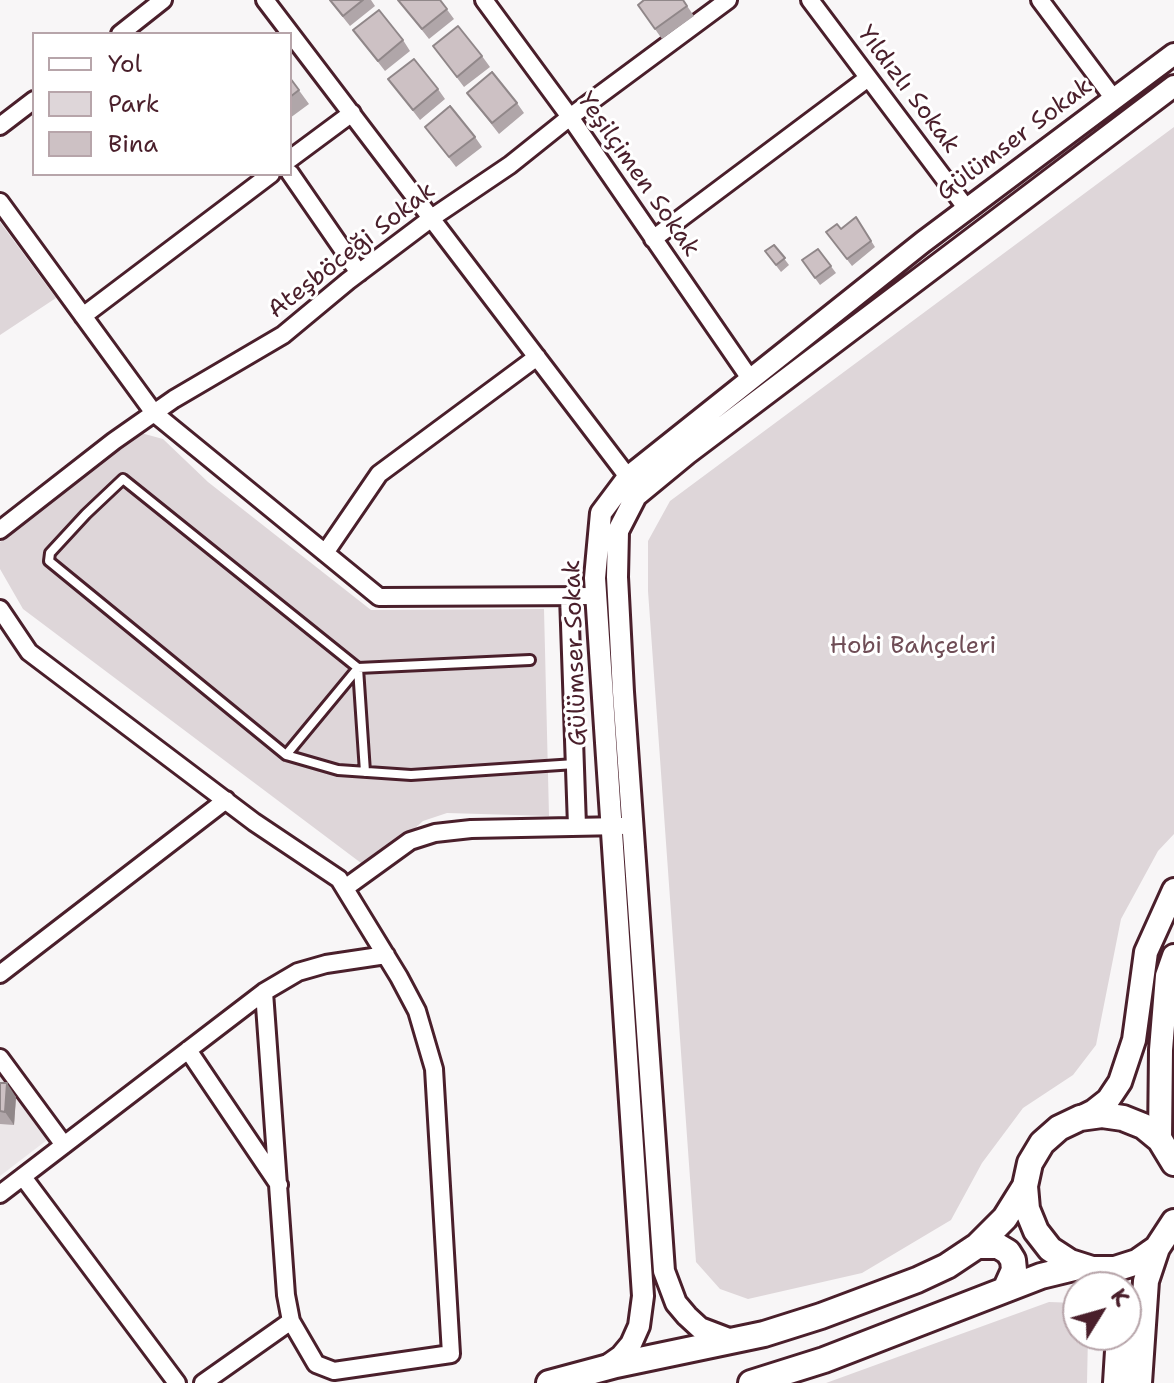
<!DOCTYPE html>
<meta charset="utf-8">
<style>
body{margin:0}
#map{position:relative;width:1174px;height:1383px;overflow:hidden;background:#f8f6f7;font-family:"Shantell Sans",sans-serif}
canvas{display:block}
.legend{position:absolute;left:32px;top:32px;width:260px;height:144px;box-sizing:border-box;background:#fff;border:2px solid #b7a5aa;margin:0;padding:10px 14px;list-style:none;font-size:24px;color:#4a1f2b}
.legend li{display:flex;align-items:center;gap:16px;height:40px}
.legend b{width:40px;border:2px solid #b7a5aa}
.north{position:absolute;left:1062px;top:1271px;width:80px;height:80px;box-sizing:border-box;background:#fff;border:2px solid #b7a5aa;border-radius:50%;rotate:53deg;font-size:22px;font-weight:700;line-height:32px;text-align:center;color:#4a1f2b}
.north::after{content:'';display:block;margin:auto;width:28px;height:36px;background:#4a1f2b;clip-path:polygon(50% 0,100% 100%,50% 72%,0 100%)}
</style>
<div id="map">
<canvas width="1174" height="1383"></canvas>
<ul class="legend">
<li><b style="height:10px;background:#fff"></b>Yol</li>
<li><b style="height:22px;background:#ded6d9"></b>Park</li>
<li><b style="height:22px;background:#cdc1c4"></b>Bina</li>
</ul>
<div class="north">K</div>
</div>
<script>
const ctx = document.querySelector('canvas').getContext('2d');
ctx.lineJoin = 'round';
function fillPath(path, color) {
  ctx.fillStyle = color;
  ctx.fill(path, 'evenodd');
}
function shape(rows) {
  const path = new Path2D();
  for (const r of rows) {
    path.moveTo(r[0], r[1]);
    for (let i = 2; i < r.length; i += 2) path.lineTo(r[i], r[i + 1]);
  }
  return path;
}
function strokePath(path, color, width, dash) {
  ctx.strokeStyle = color;
  ctx.lineWidth = width;
  ctx.lineCap = dash ? 'butt' : 'round';
  ctx.setLineDash(dash || []);
  ctx.stroke(path);
}
function write(font, color, halo, rows, align = 'center') {
  ctx.font = font + ' "Shantell Sans",sans-serif';
  ctx.lineWidth = 6;
  ctx.setLineDash([]);
  ctx.textBaseline = 'middle';
  ctx.strokeStyle = halo;
  ctx.fillStyle = color;
  for (const [text, x, y, turn = 0] of rows) {
    ctx.save();
    ctx.translate(x, y);
    ctx.rotate((+turn || 0) * Math.PI / 180);
    ctx.textAlign = isNaN(turn) ? turn : align;
    if (halo) ctx.strokeText(text, 0, 0);
    ctx.fillText(text, 0, 0);
    ctx.restore();
  }
}
fillPath(shape([
 [0,1075,47,1140,0,1176]
]), '#ebe6e8');
fillPath(shape([
 [1174,127,1174,834,1158,851,1121,919,1096,1045,1073,1075,1023,1108,982,1163,951,1220,862,1273,748,1299,720,1289,696,1262,648,591,648,541,670,501],
 [0,222,56,298,0,335],
 [141,433,163,439,208,482,371,610,544,609,549,816,447,813,423,821,369,869,23,609,0,569,0,542],
 [1049,1302,1078,1303,1078,1335,1088,1335,1087,1383,826,1383]
]), '#ded6d9');
const service = shape([
 [530,660,358,668,123,479,86,514,50,553,49,561,286,755,338,770,411,775,575,764],
 [286,755,358,668,365,772]
]);
const minor = shape([
 [265,0,628,477],
 [484,0,570,117,751,380],
 [810,0,967,209],
 [1040,0,1114,99],
 [120,34,163,0],
 [0,126,34,100],
 [290,159,352,113],
 [290,173,359,273],
 [0,202,154,413,379,597,596,596],
 [653,239,868,78],
 [83,316,271,174],
 [0,530,114,441,174,399,283,335,348,281,433,217,510,165,570,117,728,0],
 [325,553,379,474,537,357],
 [569,596,577,826],
 [0,609,29,652,254,822,339,879,399,977,417,1011,434,1069,451,1354,334,1371,316,1364,291,1321,286,1295,264,992],
 [345,888,410,841,435,833,471,829,622,826],
 [0,974,226,800],
 [188,1050,279,1185],
 [0,1058,64,1145],
 [23,1177,177,1383],
 [0,1194,264,992,298,972,326,964,386,955],
 [203,1383,291,1321]
]);
const tertiary = shape([
 [734,1341,700,1328,687,1316,676,1303,664,1271,623,692,617,577,618,531,636,496,687,454,1174,86],
 [604,1368,621,1356,631,1344,639,1326,643,1296,595,578,601,513,628,477,923,242,1174,54]
]);
const secondary = shape([
 [1080,1118,1094,1111,1108,1100,1120,1082,1134,1040,1146,952,1174,890],
 [1160,1140,1161,1050,1167,976,1174,956]
]);
const primary = shape([
 [1174,1163,1160,1140,1143,1126,1123,1118,1102,1115,1080,1118,1059,1128,1042,1143,1030,1163,1025,1186,1027,1209,1036,1231,1050,1249,1070,1262,1092,1269,1115,1269,1137,1262,1157,1248,1174,1222],
 [977,1246,998,1246,1008,1252,1013,1260,1014,1270,1005,1290],
 [549,1383,616,1365,764,1334,821,1316,917,1280,947,1266,977,1246,1005,1218,1025,1186],
 [751,1383,824,1360,1041,1276,1082,1266],
 [1116,1383,1119,1335],
 [1139,1383,1146,1281,1157,1248]
]);
strokePath(service, '#4a1f2b', 14);
strokePath(minor, '#4a1f2b', 22);
strokePath(tertiary, '#4a1f2b', 26);
strokePath(secondary, '#4a1f2b', 28);
strokePath(primary, '#4a1f2b', 30);
strokePath(service, '#fff', 8);
strokePath(minor, '#fff', 16);
strokePath(tertiary, '#fff', 20);
strokePath(secondary, '#fff', 22);
strokePath(primary, '#fff', 24);
fillPath(shape([
 [329,0,371,0,375,6,350,26],
 [398,0,440,0,454,19,429,39],
 [683,0,694,16,662,39,638,5],
 [353,30,403,40,410,51,385,71],
 [433,46,482,56,490,67,464,87],
 [290,78,309,104,290,118],
 [388,79,438,89,445,99,420,120],
 [467,93,517,103,524,113,499,134],
 [425,127,475,137,482,147,456,167],
 [856,217,875,247,852,266,826,232,841,229],
 [774,245,789,265,781,272,765,251],
 [818,249,836,273,820,285,802,260],
 [0,1083,16,1097,14,1125,0,1124]
]), '#b0a6a9');
fillPath(shape([
 [7,1083,16,1097,14,1125,5,1112]
]), '#908789');
const building = shape([
 [330,0,363,0,343,16,330,0],
 [398,0,440,0,447,9,422,29,398,0],
 [644,0,683,0,687,6,655,29,638,5,644,0],
 [379,10,403,40,378,61,353,30,379,10],
 [458,26,482,56,457,77,433,46,458,26],
 [414,59,438,89,413,110,388,79,414,59],
 [492,72,517,103,492,123,467,93,492,72],
 [290,78,299,90,290,97,290,78],
 [450,106,475,137,449,157,425,127,450,106],
 [856,217,871,241,847,259,826,232,837,224,841,229,856,217],
 [774,245,785,258,776,265,765,251,774,245],
 [818,249,831,266,815,278,802,260,818,249],
 [0,1083,7,1083,5,1112,0,1111,0,1083]
]);
fillPath(building, '#cdc1c4');
strokePath(building, '#908789', 2);
write('24px', '#4a1f2b', '#fff', [
 ["Yıldızlı Sokak",908,90,53],
 ["Gülümser Sokak",1015,140,-37],
 ["Yeşilçimen Sokak",638,175,55],
 ["Ateşböceği Sokak",352,251,-38],
 ["Gülümser Sokak",576,653,-92]
]);
write('24px', '#6f4d56', '#fff', [
 ["Hobi Bahçeleri",913,647]
]);
</script>
